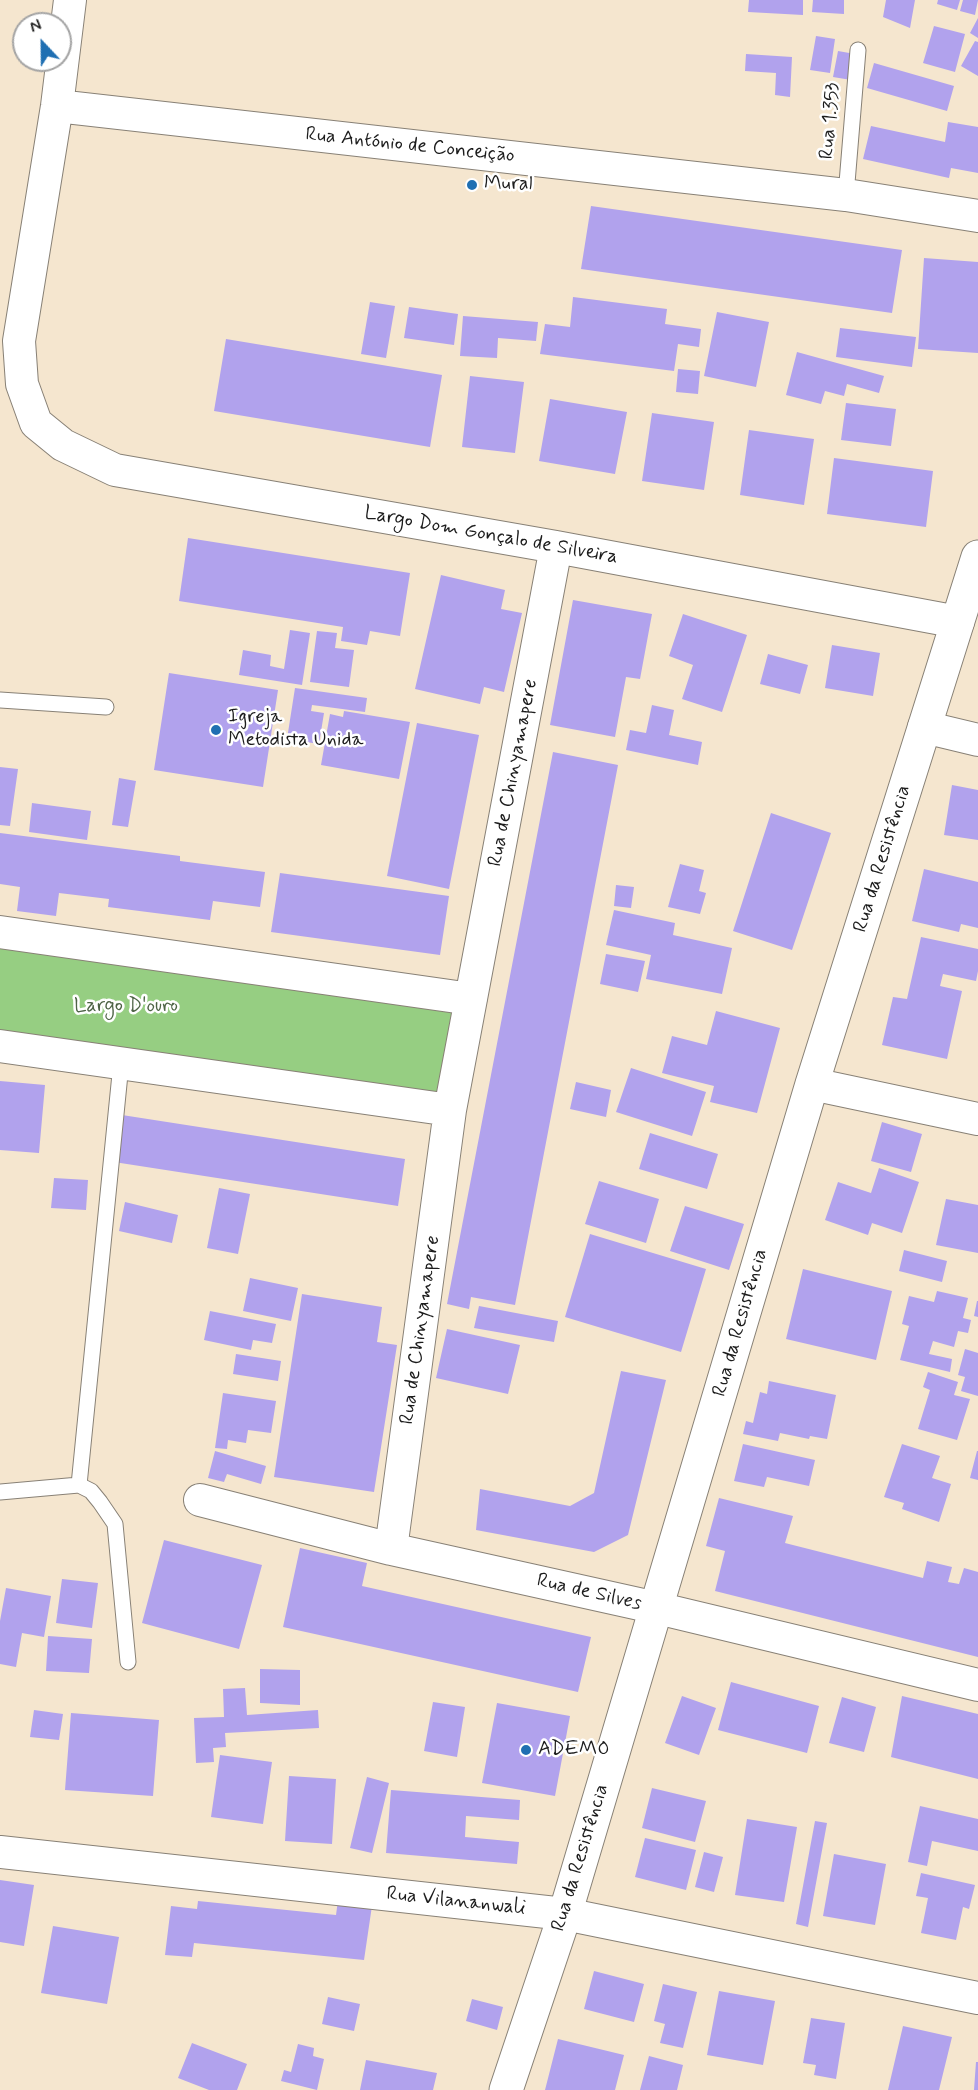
<!DOCTYPE html>
<meta charset="utf-8">
<style>
body{margin:0}
#map{position:relative;width:978px;height:2090px;overflow:hidden;background:#f5e6cf;font-family:Mynerve,sans-serif}
canvas{display:block}
.north{position:absolute;left:12px;top:12px;width:60px;height:60px;box-sizing:border-box;background:#fff;border:2px solid #a4a4a4;border-radius:50%;rotate:338deg;font-size:16px;font-weight:700;line-height:24px;text-align:center;color:#1c1c1c}
.north::after{content:'';display:block;margin:auto;width:21px;height:27px;background:#1f6fb2;clip-path:polygon(50% 0,100% 100%,50% 72%,0 100%)}
</style>
<div id="map">
<canvas width="978" height="2090"></canvas>
<div class="north">N</div>
</div>
<script>
const ctx = document.querySelector('canvas').getContext('2d');
ctx.lineJoin = 'round';
function fillPath(path, color) {
  ctx.fillStyle = color;
  ctx.fill(path, 'evenodd');
}
function shape(rows) {
  const path = new Path2D();
  for (const r of rows) {
    path.moveTo(r[0], r[1]);
    for (let i = 2; i < r.length; i += 2) path.lineTo(r[i], r[i + 1]);
  }
  return path;
}
function strokePath(path, color, width, dash) {
  ctx.strokeStyle = color;
  ctx.lineWidth = width;
  ctx.lineCap = dash ? 'butt' : 'round';
  ctx.setLineDash(dash || []);
  ctx.stroke(path);
}
function write(font, color, halo, rows, align = 'center') {
  ctx.font = font + ' Mynerve,sans-serif';
  ctx.lineWidth = 5;
  ctx.setLineDash([]);
  ctx.textBaseline = 'middle';
  ctx.strokeStyle = halo;
  ctx.fillStyle = color;
  for (const [text, x, y, turn = 0] of rows) {
    ctx.save();
    ctx.translate(x, y);
    ctx.rotate((+turn || 0) * Math.PI / 180);
    ctx.textAlign = isNaN(turn) ? turn : align;
    if (halo) ctx.strokeText(text, 0, 0);
    ctx.fillText(text, 0, 0);
    ctx.restore();
  }
}
fillPath(shape([
 [0,932,471,999,450,1110,0,1046]
]), '#96ce82');
fillPath(shape([
 [749,0,803,0,803,15,748,12],
 [813,0,844,0,844,14,812,12],
 [886,0,915,0,910,28,883,17],
 [938,0,960,0,957,10,937,4],
 [963,0,978,0,975,15,960,11],
 [978,18,978,38,970,33],
 [934,26,965,34,955,72,923,63],
 [816,36,835,39,830,73,810,70],
 [975,41,978,42,978,76,961,66],
 [838,51,855,54,851,80,833,77],
 [746,54,792,57,790,97,775,95,776,73,745,71],
 [874,63,954,86,947,111,867,88],
 [948,122,978,127,978,173,951,168,949,178,863,159,871,126,945,142],
 [591,206,902,250,892,313,581,269],
 [924,258,978,262,978,353,918,349],
 [573,297,667,309,665,324,701,329,699,347,678,344,674,371,540,354,545,324,570,327],
 [370,302,395,306,386,358,361,354],
 [409,307,458,314,454,345,404,338],
 [717,312,769,322,756,387,704,376],
 [463,316,538,322,536,341,498,338,497,358,460,356],
 [840,328,916,337,912,367,836,357],
 [226,339,442,375,430,447,214,411],
 [797,352,884,376,879,393,847,384,844,396,825,391,821,404,786,395],
 [678,369,700,371,698,394,676,392],
 [470,376,524,382,515,453,462,447],
 [550,399,627,412,615,474,539,461],
 [846,403,896,409,891,446,841,440],
 [652,413,714,422,704,490,642,481],
 [749,430,814,439,804,505,740,495],
 [834,458,933,471,926,527,827,514],
 [188,538,410,573,400,636,370,631,367,645,341,641,343,627,179,601],
 [441,575,505,590,501,609,522,613,504,692,484,687,480,704,415,689],
 [573,600,652,614,640,679,626,677,615,737,550,725],
 [683,614,747,635,722,712,682,699,693,665,669,656],
 [290,630,310,633,302,685,239,675,243,650,271,655,270,666,284,669],
 [317,631,337,633,335,648,354,650,349,687,310,682],
 [832,645,880,653,873,696,825,688],
 [768,654,808,665,800,694,760,684],
 [169,673,278,690,263,787,154,770],
 [295,688,367,698,365,712,312,705,311,711,324,713,319,744,287,739],
 [652,705,674,710,669,735,702,742,698,765,626,750,630,730,646,733],
 [344,711,410,722,399,779,321,765,330,714,343,717],
 [417,723,479,735,449,889,387,876],
 [553,752,618,765,515,1305,471,1297,469,1309,447,1304],
 [0,767,18,769,10,826,0,825],
 [119,778,136,781,128,827,112,825],
 [952,785,978,790,978,840,944,835],
 [32,803,91,811,87,840,29,832],
 [771,813,831,833,792,950,733,931],
 [0,833,180,856,180,861,265,872,260,907,213,901,210,920,108,907,109,899,59,893,56,916,17,911,20,887,0,884],
 [680,864,704,870,699,891,706,893,700,914,668,907],
 [924,869,978,882,978,928,961,924,959,932,912,921],
 [280,873,449,896,440,955,271,932],
 [616,885,634,887,631,908,614,906],
 [614,910,675,923,673,935,732,948,722,994,646,979,651,955,606,945],
 [921,937,978,949,978,971,976,981,943,974,940,986,962,991,947,1059,882,1045,893,997,907,999],
 [606,954,645,961,638,992,600,984],
 [716,1011,780,1028,757,1113,710,1102,714,1086,662,1073,672,1036,707,1045],
 [631,1068,706,1092,692,1136,616,1112],
 [0,1081,45,1085,39,1153,0,1150],
 [576,1082,611,1090,606,1117,570,1109],
 [122,1115,405,1159,398,1206,114,1162],
 [882,1122,922,1134,911,1172,871,1161],
 [650,1133,718,1154,707,1189,639,1169],
 [879,1168,919,1182,902,1233,872,1223,868,1235,825,1220,838,1182,871,1193],
 [54,1178,88,1180,86,1210,51,1208],
 [599,1181,659,1199,646,1243,585,1224],
 [219,1188,250,1194,238,1254,207,1248],
 [946,1199,978,1205,978,1253,936,1245],
 [125,1202,178,1215,172,1243,119,1231],
 [685,1206,744,1224,729,1270,670,1251],
 [590,1234,706,1269,681,1352,565,1317],
 [904,1250,947,1261,942,1282,899,1271],
 [803,1269,892,1291,876,1360,786,1339],
 [250,1278,298,1288,291,1321,243,1311],
 [937,1291,968,1298,963,1318,971,1320,968,1333,958,1331,954,1347,933,1341,929,1354,952,1359,950,1372,900,1360,909,1326,902,1324,909,1296,934,1302],
 [302,1294,382,1307,377,1342,397,1345,374,1492,274,1477],
 [977,1301,978,1301,978,1317,974,1316],
 [479,1306,558,1321,554,1342,474,1328],
 [210,1311,276,1324,272,1343,253,1340,251,1350,204,1340],
 [447,1329,520,1345,508,1394,436,1378],
 [965,1349,978,1353,978,1396,961,1391,965,1377,958,1375],
 [236,1354,281,1361,278,1381,233,1374],
 [621,1371,666,1380,628,1535,594,1552,476,1530,480,1489,570,1506,594,1493],
 [928,1372,958,1382,954,1395,970,1399,957,1440,918,1429,930,1390,923,1387],
 [769,1381,836,1395,827,1439,810,1436,809,1439,780,1433,778,1441,743,1434,746,1421,753,1423,760,1392,767,1394],
 [223,1393,276,1401,271,1433,248,1430,246,1443,228,1440,227,1449,215,1448],
 [743,1444,815,1460,809,1486,767,1477,764,1487,734,1481],
 [902,1444,940,1456,932,1478,951,1484,939,1522,902,1509,904,1503,884,1497],
 [215,1451,266,1466,261,1484,227,1474,224,1482,208,1478],
 [977,1451,978,1451,978,1480,970,1478],
 [719,1498,793,1516,785,1543,923,1578,927,1561,952,1567,948,1582,959,1584,964,1568,978,1572,978,1657,715,1591,725,1551,706,1546],
 [164,1540,262,1565,239,1649,142,1623],
 [300,1548,367,1563,362,1586,591,1637,578,1692,283,1627],
 [62,1579,98,1583,92,1628,56,1623],
 [6,1588,51,1596,44,1637,22,1633,16,1667,0,1664,0,1621],
 [48,1636,92,1639,89,1673,46,1671],
 [260,1669,300,1670,300,1705,260,1703],
 [731,1682,819,1706,807,1753,718,1730],
 [245,1688,247,1715,318,1710,319,1728,225,1733,226,1747,213,1748,214,1762,196,1763,194,1718,224,1717,223,1689],
 [682,1696,716,1708,699,1755,665,1743],
 [902,1696,978,1714,978,1779,891,1757],
 [842,1697,876,1707,864,1752,829,1743],
 [433,1702,465,1707,457,1757,424,1751],
 [497,1703,570,1716,555,1796,482,1783],
 [34,1710,63,1714,59,1740,30,1737],
 [71,1713,159,1720,153,1796,65,1790],
 [220,1755,272,1762,263,1824,211,1817],
 [289,1776,336,1779,332,1844,285,1841],
 [367,1777,389,1783,372,1853,350,1848],
 [652,1788,706,1801,695,1842,642,1828],
 [391,1790,520,1800,519,1820,466,1816,465,1837,519,1842,517,1864,386,1853],
 [920,1806,978,1819,978,1851,932,1841,927,1866,908,1862],
 [747,1819,797,1827,784,1902,735,1895],
 [815,1821,827,1823,808,1927,796,1924],
 [645,1838,696,1850,686,1890,635,1877],
 [704,1852,723,1857,714,1892,695,1887],
 [834,1854,886,1864,875,1925,823,1916],
 [921,1873,975,1885,969,1909,963,1907,956,1940,921,1933,928,1898,916,1896],
 [0,1880,34,1885,24,1946,0,1942],
 [339,1893,373,1899,364,1960,194,1943,192,1957,165,1955,171,1906,197,1909,198,1901,336,1915],
 [53,1926,119,1937,107,2004,41,1993],
 [594,1971,644,1984,634,2022,584,2009],
 [663,1984,697,1992,683,2048,660,2043,665,2024,654,2021],
 [719,1991,775,2001,763,2065,707,2055],
 [328,1997,360,2004,354,2031,322,2024],
 [472,1999,503,2007,497,2030,466,2021],
 [811,2018,845,2023,836,2079,814,2075,816,2065,803,2063],
 [903,2026,952,2037,939,2090,888,2090],
 [558,2039,624,2055,615,2090,545,2090],
 [192,2043,247,2064,237,2090,209,2090,178,2078],
 [298,2044,314,2048,313,2056,324,2059,317,2090,281,2081,284,2070,291,2072],
 [649,2056,683,2065,677,2090,640,2090],
 [366,2060,437,2073,433,2090,360,2090],
 [976,2062,978,2062,978,2090,974,2090]
]), '#b1a2ed');
const lane = shape([
 [846,195,858,50],
 [0,700,106,707],
 [79,1485,121,1064],
 [0,1492,79,1485,91,1491,100,1502,115,1524,128,1662]
]);
const street = shape([
 [70,0,57,106,19,341,22,384,36,423,63,445,115,470,556,547,958,622],
 [57,106,846,195,978,216],
 [924,727,978,740],
 [0,932,471,999],
 [0,1046,450,1110],
 [812,1084,978,1119],
 [200,1500,391,1549,657,1608,978,1685],
 [391,1549,450,1110,556,547],
 [0,1852,565,1914,978,1998]
]);
const secondary = shape([
 [506,2090,565,1914,812,1084,978,557]
]);
strokePath(lane, '#888176', 17);
strokePath(street, '#888176', 34);
strokePath(secondary, '#888176', 35);
strokePath(lane, '#fff', 15);
strokePath(street, '#fff', 32);
strokePath(secondary, '#fff', 33);
for (const [x, y, r, color] of [
 [472,185,6,"#1f6fb2"],
 [216,730,6,"#1f6fb2"],
 [526,1750,6,"#1f6fb2"]
]) {
  const dot = new Path2D();
  dot.arc(x, y, r, 0, 2 * Math.PI);
  ctx.fillStyle = color;
  ctx.fill(dot);
  strokePath(dot, '#fff', 2);
}
write('20px', '#1c1c1c', '#fff', [
 ["Rua 1.353",831,121,-85],
 ["Rua António de Conceição",410,146,6],
 ["Largo Dom Gonçalo de Silveira",491,536,10],
 ["Rua de Chinyamapere",514,773,-79],
 ["Rua da Resistência",883,859,-73],
 ["Rua da Resistência",741,1323,-74],
 ["Rua de Chinyamapere",421,1330,-82],
 ["Rua de Silves",589,1593,13],
 ["Rua da Resistência",581,1858,-73],
 ["Rua Vilananwali",456,1902,6]
]);
write('20px', '#1c1c1c', '#fff', [
 ["Mural",484,185],
 ["Igreja",228,718],
 ["Metodista Unida",228,741],
 ["ADEMO",538,1750]
], 'left');
write('20px', '#4d6345', '#fff', [
 ["Largo D'ouro",126,1007]
]);
</script>
